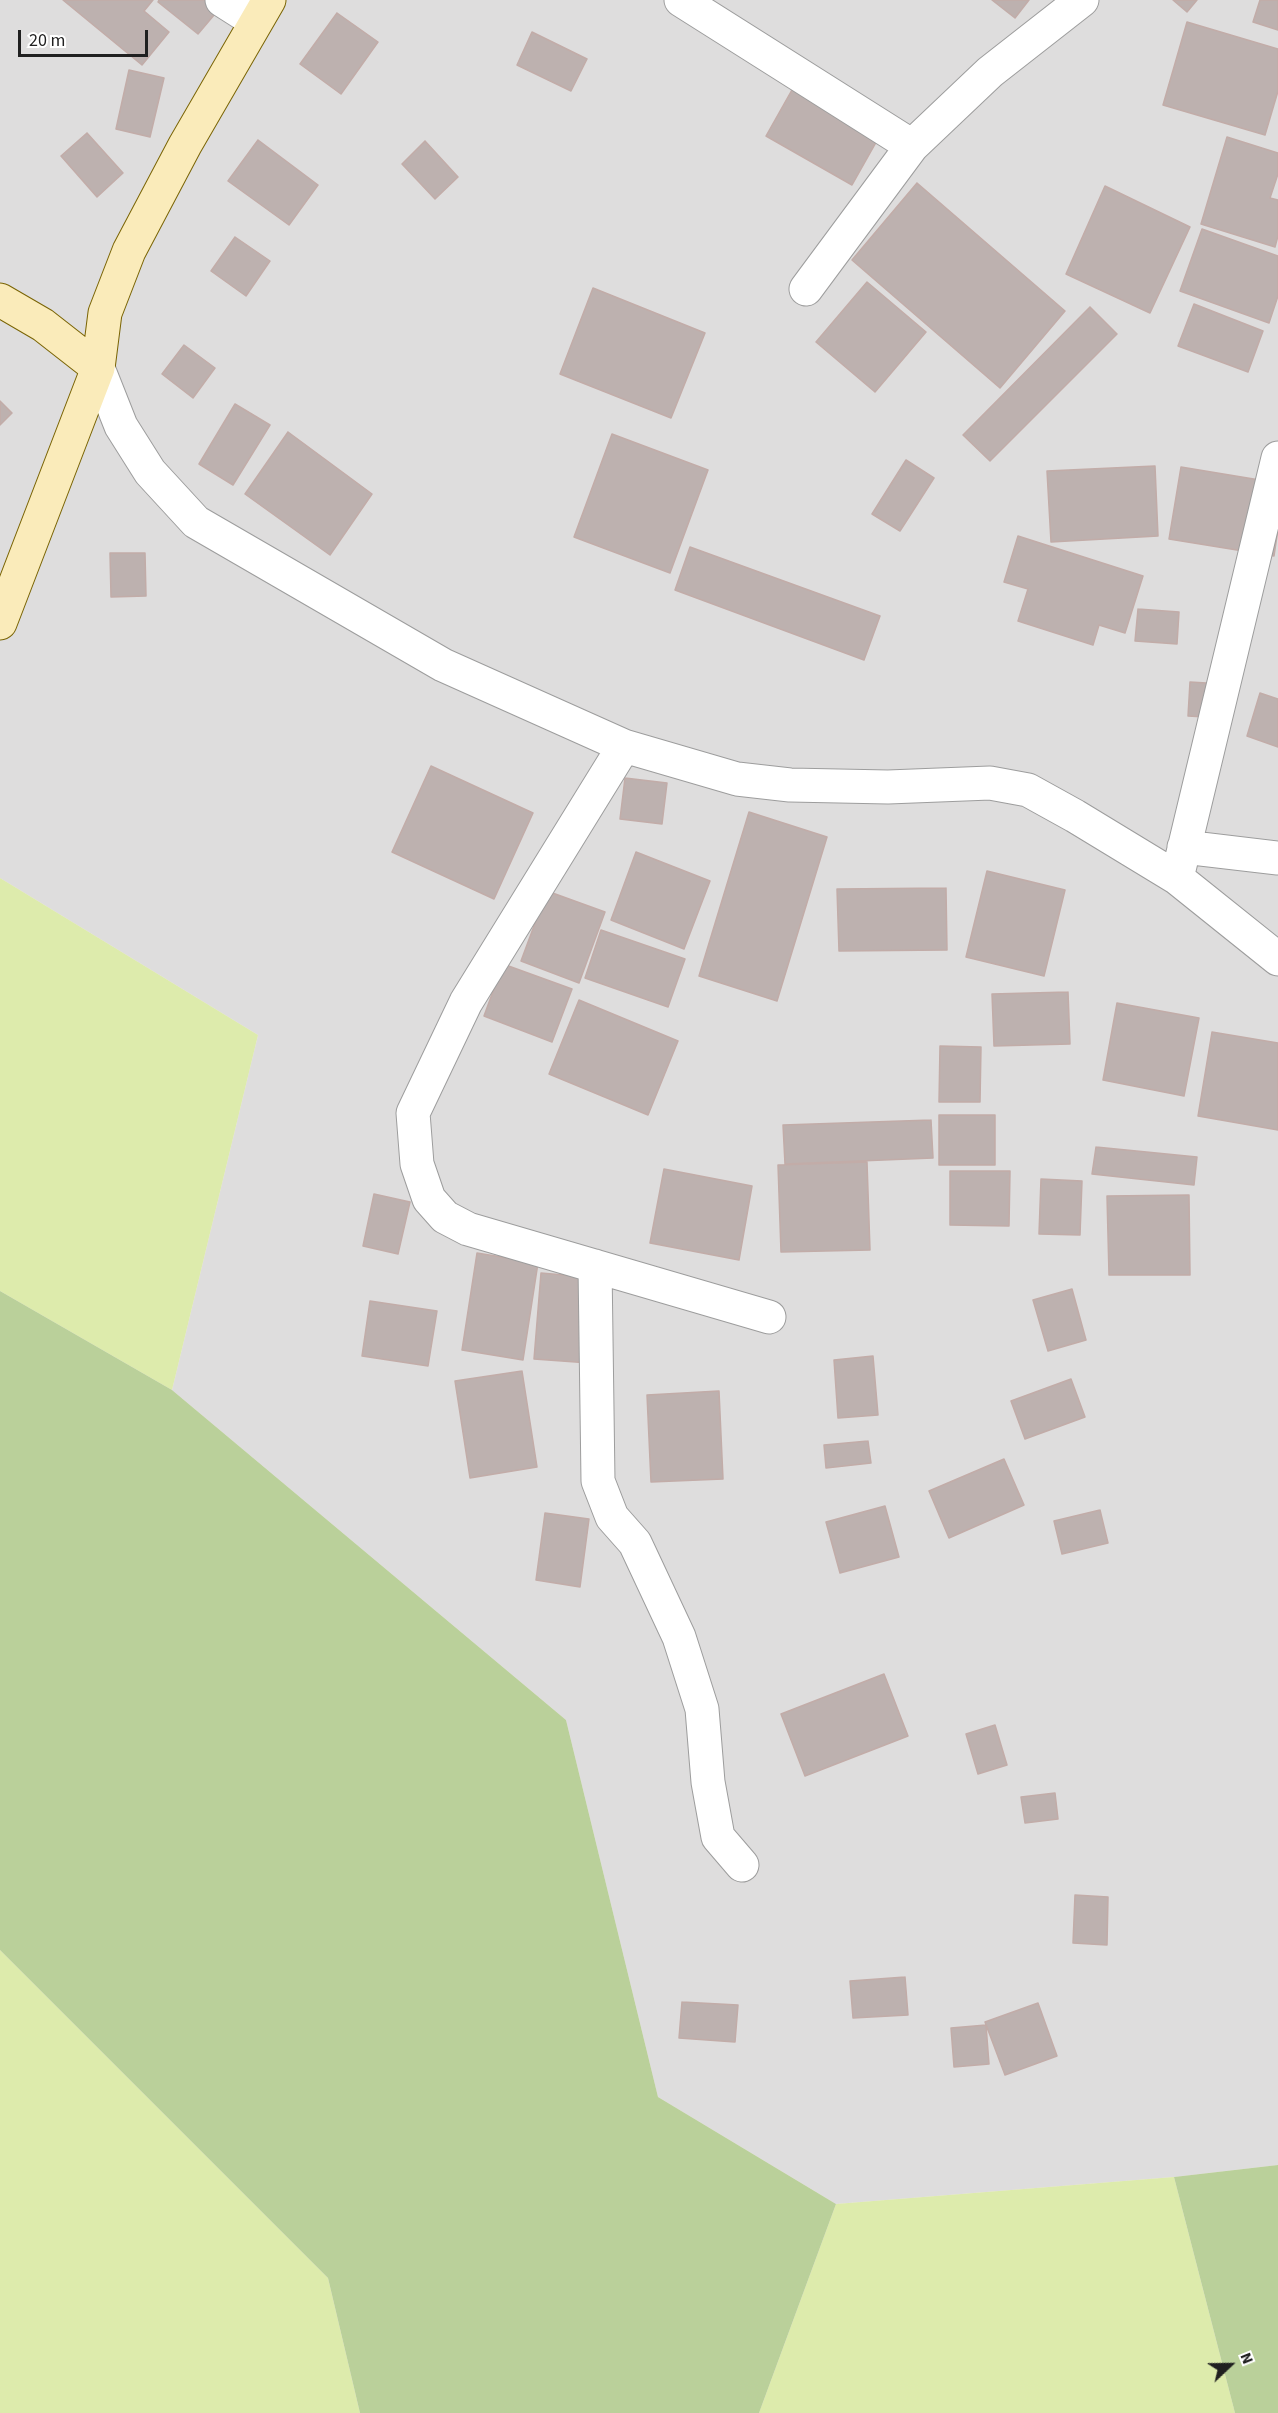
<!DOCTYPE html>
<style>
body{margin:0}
#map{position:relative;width:1278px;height:2413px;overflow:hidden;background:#f0eae6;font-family:"Source Sans 3",sans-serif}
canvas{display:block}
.north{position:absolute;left:1200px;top:2335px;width:60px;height:60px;-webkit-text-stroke:4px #fff;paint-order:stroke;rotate:68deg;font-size:16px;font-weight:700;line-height:24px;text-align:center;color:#202020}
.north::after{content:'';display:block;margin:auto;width:21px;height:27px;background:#202020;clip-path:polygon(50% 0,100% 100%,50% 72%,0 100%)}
.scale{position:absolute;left:18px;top:30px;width:130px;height:27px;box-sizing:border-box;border:3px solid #202020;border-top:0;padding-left:8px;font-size:18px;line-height:21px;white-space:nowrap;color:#202020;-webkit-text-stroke:4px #fff;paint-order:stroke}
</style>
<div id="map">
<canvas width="1278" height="2413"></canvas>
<div class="north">N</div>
<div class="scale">20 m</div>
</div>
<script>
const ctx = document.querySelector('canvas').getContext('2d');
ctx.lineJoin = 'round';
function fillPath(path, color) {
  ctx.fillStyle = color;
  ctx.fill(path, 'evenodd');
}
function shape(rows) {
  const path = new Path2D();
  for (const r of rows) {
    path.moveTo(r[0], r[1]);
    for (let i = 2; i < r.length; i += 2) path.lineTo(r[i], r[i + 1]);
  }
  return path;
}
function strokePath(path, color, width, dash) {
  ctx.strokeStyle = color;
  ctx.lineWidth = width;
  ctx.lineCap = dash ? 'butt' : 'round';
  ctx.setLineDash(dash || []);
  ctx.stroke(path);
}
fillPath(shape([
 [0,0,1278,0,1278,2165,1174,2177,836,2204,658,2097,566,1720,172,1390,258,1035,0,878]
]), '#dedddd');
fillPath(shape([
 [0,878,258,1035,172,1390,0,1291],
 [0,1950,328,2278,360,2413,0,2413],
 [1174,2177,1235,2413,759,2413,836,2204]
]), '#ddebac');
fillPath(shape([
 [0,1291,172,1390,566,1720,658,2097,836,2204,759,2413,360,2413,328,2278,0,1950],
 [1278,2165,1278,2413,1235,2413,1174,2177]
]), '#bad09a');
const building = shape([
 [63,0,153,0,144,11,169,32,142,65,63,0],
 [159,0,210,0,220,8,198,34,158,2,159,0],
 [992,0,1029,0,1015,18,992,0],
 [1173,0,1197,0,1187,12,1173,0],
 [1260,0,1278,0,1278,30,1253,22,1260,0],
 [337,13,378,42,341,94,300,64,337,13],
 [1187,22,1278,49,1278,91,1265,135,1163,105,1187,22],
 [532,32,587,59,571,91,517,65,532,32],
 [129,70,164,78,150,137,116,129,129,70],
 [797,81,883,130,852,185,766,136,797,81],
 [87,133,123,173,97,197,61,156,87,133],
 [1227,137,1278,153,1278,174,1270,198,1278,200,1278,236,1275,247,1201,224,1227,137],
 [258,140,318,185,289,225,228,181,258,140],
 [425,141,458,177,435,199,402,164,425,141],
 [917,183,1065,311,1000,388,852,260,917,183],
 [1105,186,1190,227,1150,313,1066,274,1105,186],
 [1202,229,1278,256,1278,296,1269,323,1180,291,1202,229],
 [235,237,270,261,246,296,211,271,235,237],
 [867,282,926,332,875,392,816,342,867,282],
 [593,288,705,333,671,418,560,374,593,288],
 [1194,304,1263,331,1248,372,1178,346,1194,304],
 [1090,307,1117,334,990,461,963,435,1090,307],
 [184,345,215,368,193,398,162,374,184,345],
 [0,401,12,413,0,425,0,401],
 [235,404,270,425,233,485,199,464,235,404],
 [288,432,372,494,330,555,245,494,288,432],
 [612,434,708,470,670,573,574,537,612,434],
 [906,460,934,478,900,531,872,514,906,460],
 [1155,466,1158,536,1051,542,1047,471,1155,466],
 [1181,467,1278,483,1278,529,1274,556,1169,539,1181,467],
 [1018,536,1143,576,1125,633,1099,625,1093,645,1018,621,1028,589,1004,582,1018,536],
 [690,547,880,616,864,660,675,590,690,547],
 [110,553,145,553,146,596,111,597,110,553],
 [1138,609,1179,612,1177,644,1135,641,1138,609],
 [1190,682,1223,684,1221,718,1188,716,1190,682],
 [1260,693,1278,699,1278,747,1247,736,1260,693],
 [431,766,533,813,494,899,392,852,431,766],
 [625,778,667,783,662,824,620,819,625,778],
 [749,812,827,837,777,1001,699,976,749,812],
 [636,852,710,881,684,949,611,920,636,852],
 [987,871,1065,890,1044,976,966,957,987,871],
 [946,888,947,950,839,951,837,889,946,888],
 [547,891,605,912,579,983,521,961,547,891],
 [601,930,685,959,668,1007,585,978,601,930],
 [503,964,572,989,552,1042,484,1016,503,964],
 [1068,992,1070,1044,994,1046,992,994,1068,992],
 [579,1000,678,1041,648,1115,549,1074,579,1000],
 [1117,1003,1199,1018,1184,1096,1103,1080,1117,1003],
 [1212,1032,1278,1043,1278,1130,1198,1116,1212,1032],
 [940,1046,981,1047,980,1102,939,1102,940,1046],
 [939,1115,995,1115,995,1165,939,1165,939,1115],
 [931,1120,933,1158,785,1164,783,1125,931,1120],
 [1096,1147,1197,1157,1194,1185,1092,1174,1096,1147],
 [867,1162,870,1250,781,1252,778,1165,867,1162],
 [664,1169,752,1186,739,1260,650,1243,664,1169],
 [950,1171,1010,1171,1009,1226,950,1225,950,1171],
 [1041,1179,1082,1181,1080,1235,1039,1234,1041,1179],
 [374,1194,410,1202,398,1254,363,1246,374,1194],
 [1189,1195,1190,1275,1109,1275,1107,1196,1189,1195],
 [477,1253,538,1263,523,1360,462,1350,477,1253],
 [541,1273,609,1279,603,1364,534,1359,541,1273],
 [1072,1289,1086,1340,1048,1351,1033,1300,1072,1289],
 [370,1301,437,1311,428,1366,362,1356,370,1301],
 [873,1356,878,1415,838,1418,834,1360,873,1356],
 [522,1371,537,1467,470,1478,455,1381,522,1371],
 [1071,1379,1085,1417,1025,1439,1011,1401,1071,1379],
 [719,1391,723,1479,651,1482,647,1395,719,1391],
 [868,1441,871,1463,826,1468,824,1445,868,1441],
 [1004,1459,1024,1505,949,1538,929,1491,1004,1459],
 [885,1506,899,1557,840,1573,826,1522,885,1506],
 [1100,1510,1108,1543,1062,1554,1054,1521,1100,1510],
 [545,1513,589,1519,580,1587,536,1580,545,1513],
 [884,1674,908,1736,805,1776,781,1714,884,1674],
 [995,1725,1007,1765,978,1774,966,1734,995,1725],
 [1055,1793,1058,1819,1025,1823,1021,1797,1055,1793],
 [1075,1895,1108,1897,1107,1945,1073,1943,1075,1895],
 [905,1977,908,2015,853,2018,850,1981,905,1977],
 [682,2002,738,2005,735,2042,679,2038,682,2002],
 [1038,2003,1057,2056,1005,2075,985,2022,1038,2003],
 [986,2025,989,2064,954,2067,951,2028,986,2025]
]);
fillPath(building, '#bdb1af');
strokePath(building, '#c2aca8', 1.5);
const street = shape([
 [222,0,255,21],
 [681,0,912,146],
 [806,289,912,146,990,72,1082,0],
 [98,368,121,426,150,472,196,522,443,665,624,746,737,779,790,785,888,787,990,783,1028,790,1075,816,1177,878,1278,959],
 [624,746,466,1002,413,1113,417,1164,429,1199,445,1217,468,1229,769,1317],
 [1184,847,1278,858],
 [1177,878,1278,458],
 [595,1266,598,1481,612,1517,635,1543,679,1637,702,1709,708,1782,718,1837,742,1865]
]);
const secondary = shape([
 [0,300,43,325,98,368],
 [0,623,98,368,105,313,129,251,185,145,269,0]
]);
strokePath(street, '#9d9d9d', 35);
strokePath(secondary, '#7a6404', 35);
strokePath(street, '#fff', 33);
strokePath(secondary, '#faebba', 33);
</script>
